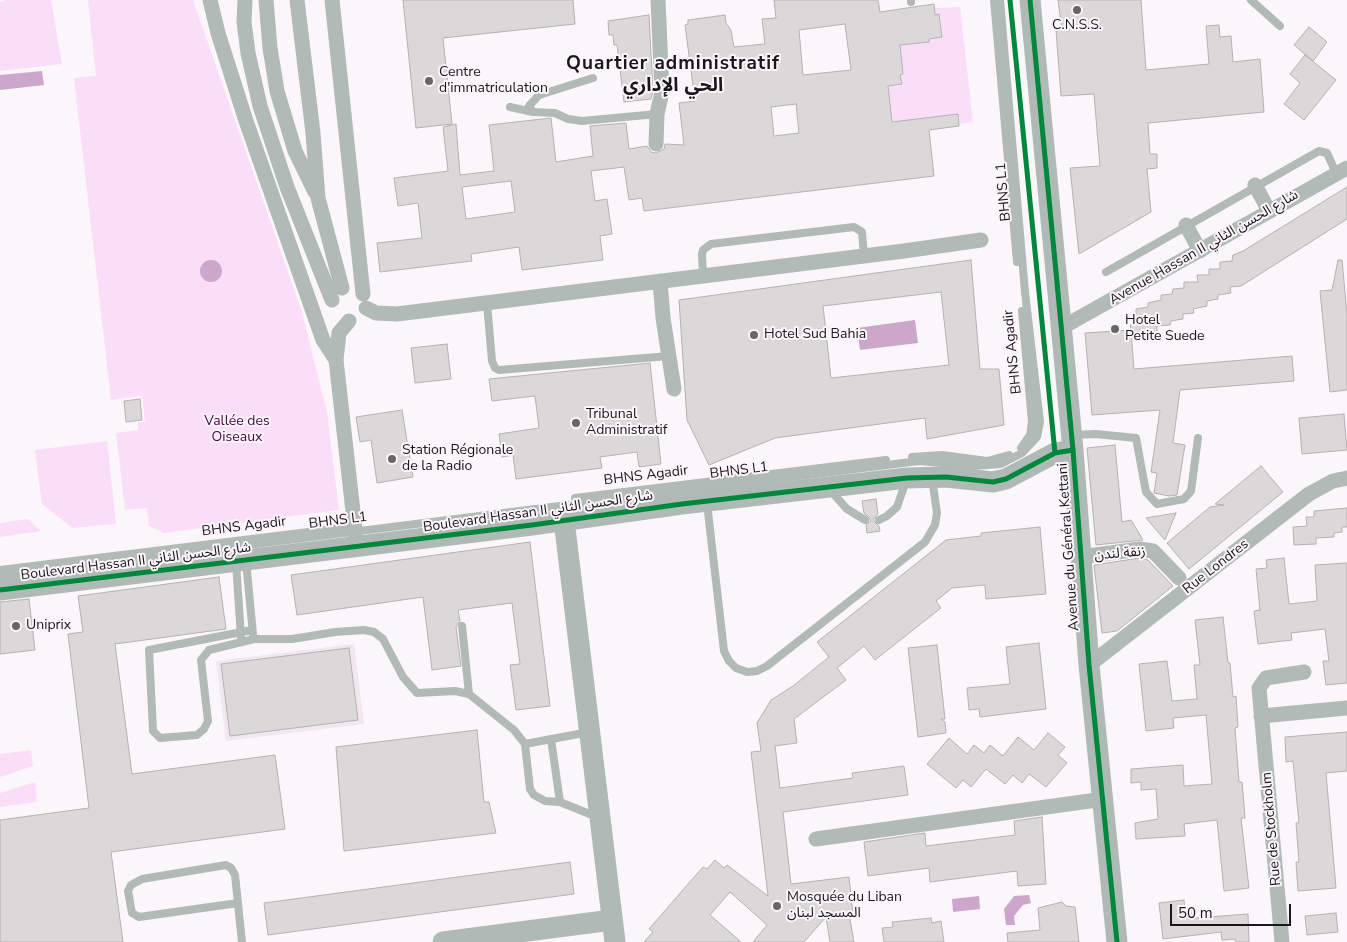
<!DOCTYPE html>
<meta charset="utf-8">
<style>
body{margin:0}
#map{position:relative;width:1347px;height:942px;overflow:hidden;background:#faf6f9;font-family:"Nunito Sans",sans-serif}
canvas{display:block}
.scale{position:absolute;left:1170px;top:904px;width:121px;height:22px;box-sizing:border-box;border:2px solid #191719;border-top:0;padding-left:6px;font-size:15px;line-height:18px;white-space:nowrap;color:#191719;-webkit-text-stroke:4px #fbf5fa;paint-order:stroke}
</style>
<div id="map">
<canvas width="1347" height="942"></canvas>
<div class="scale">50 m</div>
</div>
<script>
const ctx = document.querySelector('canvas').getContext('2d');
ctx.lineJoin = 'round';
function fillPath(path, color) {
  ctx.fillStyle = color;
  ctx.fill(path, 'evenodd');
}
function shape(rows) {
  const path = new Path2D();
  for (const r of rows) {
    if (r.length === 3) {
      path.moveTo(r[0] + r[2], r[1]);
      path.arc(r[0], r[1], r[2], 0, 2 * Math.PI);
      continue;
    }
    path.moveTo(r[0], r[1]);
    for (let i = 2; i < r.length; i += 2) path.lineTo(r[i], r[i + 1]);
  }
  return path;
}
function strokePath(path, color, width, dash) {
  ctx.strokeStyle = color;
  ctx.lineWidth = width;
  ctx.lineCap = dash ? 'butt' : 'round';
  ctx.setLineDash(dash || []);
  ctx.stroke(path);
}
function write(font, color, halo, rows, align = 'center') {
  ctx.font = font + ' "Nunito Sans","Noto Sans Arabic",sans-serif';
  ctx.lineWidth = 4;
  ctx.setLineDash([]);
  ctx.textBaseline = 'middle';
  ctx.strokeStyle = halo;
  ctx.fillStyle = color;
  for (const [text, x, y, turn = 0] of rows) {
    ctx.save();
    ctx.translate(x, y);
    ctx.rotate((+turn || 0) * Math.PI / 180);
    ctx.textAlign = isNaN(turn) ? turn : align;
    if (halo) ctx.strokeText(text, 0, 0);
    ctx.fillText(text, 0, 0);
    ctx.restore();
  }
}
fillPath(shape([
 [354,644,364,724,226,741,216,661]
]), '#f0e7ef');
fillPath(shape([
 [5,0,51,0,62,64,0,71,0,2],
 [88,0,193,0,302,312,327,412,339,510,164,533,149,526,147,508,125,510,116,433,138,430,138,422,145,422,142,396,111,400,74,78,96,76],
 [960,7,973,122,959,124,958,114,892,122,888,86,901,84,900,75,903,74,901,53,898,53,896,41,908,44,929,42,929,39,941,37,940,14,935,15,935,8],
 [107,441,116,524,72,528,42,504,35,450],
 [28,519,41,531,0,537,0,523],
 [31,750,33,766,0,777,0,754],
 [35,782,37,802,0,807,0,793]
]), '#fadef8');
fillPath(shape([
 [42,71,44,85,0,90,0,75],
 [211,271,11],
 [915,320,918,343,860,350,857,328],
 [1029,895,1031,903,1023,905,1014,916,1015,925,1006,925,1004,909,1014,896],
 [979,896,980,909,953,912,952,899]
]), '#cda6cc');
const building = shape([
 [403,0,573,0,575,24,443,38,452,124,416,128,403,0],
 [774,0,878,0,880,12,934,4,935,15,939,14,942,37,929,39,929,42,900,45,903,74,900,75,902,84,888,86,892,122,958,114,959,126,929,130,934,176,644,211,642,198,629,200,624,167,591,171,595,201,607,199,612,234,600,236,603,260,522,270,519,247,471,254,472,261,380,272,377,243,422,238,418,203,398,206,394,178,448,171,443,127,456,124,460,175,494,171,489,125,551,118,556,162,593,156,590,126,626,123,629,149,647,146,651,152,656,153,664,149,665,144,684,145,679,103,695,101,685,25,688,24,688,20,725,15,726,23,731,30,734,47,765,44,762,19,776,18,774,0],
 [845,24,851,70,803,75,799,30,845,24],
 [796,104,799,133,774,136,771,107,796,104],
 [511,181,515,212,466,219,462,187,511,181],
 [1058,0,1141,0,1146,70,1209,64,1206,26,1219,25,1220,37,1231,36,1233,62,1260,59,1264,112,1148,123,1150,154,1157,154,1157,168,1147,169,1151,212,1079,254,1070,168,1100,166,1094,94,1061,96,1056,30,1062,30,1058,0],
 [649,15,653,91,651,99,624,102,617,45,614,45,613,35,609,35,608,21,649,15],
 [1309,27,1327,42,1313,61,1294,45,1309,27],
 [1305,55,1336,80,1304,120,1284,104,1300,83,1290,74,1305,55],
 [1347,187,1347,219,1241,286,1230,287,1231,293,1218,295,1218,299,1207,301,1207,306,1193,309,1194,313,1183,314,1183,319,1171,321,1170,325,1157,326,1157,334,1146,334,1144,340,1134,340,1130,325,1133,325,1133,319,1136,318,1136,309,1148,307,1148,303,1161,300,1161,295,1172,294,1173,289,1184,288,1184,282,1198,282,1197,275,1209,275,1209,269,1220,269,1220,262,1232,261,1233,255,1243,251,1347,187],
 [971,260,980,369,999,369,1004,425,927,439,925,418,775,438,709,465,687,420,679,300,971,260],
 [941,292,949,365,831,378,823,306,941,292],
 [1338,260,1342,260,1347,314,1347,390,1330,392,1320,291,1332,290,1338,260],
 [1131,330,1134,369,1292,356,1294,381,1180,390,1173,443,1185,445,1177,495,1169,496,1154,493,1157,473,1151,472,1160,410,1092,415,1085,333,1131,330],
 [447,344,451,379,415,383,411,348,447,344],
 [650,363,661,464,639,467,637,452,600,457,602,468,516,479,513,455,502,457,499,434,539,428,535,396,492,401,489,379,650,363],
 [140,399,142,420,126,422,124,401,140,399],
 [402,410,413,477,377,483,371,440,360,442,356,417,402,410],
 [1344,414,1347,450,1302,454,1299,418,1344,414],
 [1115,445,1122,522,1131,520,1143,540,1096,545,1087,448,1115,445],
 [1261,466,1283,492,1189,569,1167,543,1210,507,1224,505,1215,504,1261,466],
 [876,499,878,514,873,520,879,526,880,531,867,533,866,525,871,520,864,513,862,501,876,499],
 [1347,508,1347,527,1342,527,1342,532,1334,533,1334,537,1316,538,1316,544,1294,545,1293,527,1307,526,1306,517,1314,517,1314,511,1347,508],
 [1176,513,1165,540,1146,518,1176,513],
 [1040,527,1046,594,986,599,985,585,952,588,936,601,941,608,875,660,864,646,837,668,846,680,794,719,797,743,775,746,780,788,853,778,852,773,904,766,908,795,783,812,791,884,849,877,853,913,849,914,854,942,830,942,826,917,804,942,753,942,767,925,730,892,710,915,741,942,644,942,653,932,649,929,682,891,703,867,707,869,715,860,724,868,727,865,768,896,751,752,761,751,757,723,771,700,793,686,829,657,817,642,946,540,981,536,981,533,1040,527],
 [530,542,550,706,516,710,510,665,520,664,512,603,458,610,460,621,456,627,461,666,432,670,423,597,297,615,291,575,530,542],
 [1140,558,1148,560,1173,586,1117,631,1102,633,1094,565,1140,558],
 [1284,558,1289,604,1317,601,1315,565,1347,563,1347,683,1326,685,1323,661,1329,661,1325,629,1291,633,1292,640,1258,644,1254,611,1260,610,1256,569,1267,568,1266,560,1284,558],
 [219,577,226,629,115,644,132,774,275,755,285,829,111,852,123,942,0,942,0,820,89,808,68,634,83,632,78,596,219,577],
 [29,599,35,650,0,654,0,602,29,599],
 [1223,617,1228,663,1230,663,1233,697,1236,696,1238,727,1235,728,1239,782,1242,782,1244,805,1245,818,1241,818,1249,888,1224,891,1217,820,1184,824,1185,836,1136,839,1135,823,1158,819,1156,789,1141,790,1141,782,1131,783,1131,769,1183,765,1184,786,1212,784,1206,715,1173,718,1174,728,1146,731,1139,664,1167,661,1172,701,1197,699,1194,665,1200,665,1195,620,1223,617],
 [1039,643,1046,709,980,717,979,709,969,710,967,688,1010,684,1006,647,1039,643],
 [937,645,945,719,941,719,945,722,946,733,918,737,908,648,937,645],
 [349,648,358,720,230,736,221,664,349,648],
 [477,730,484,802,489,802,496,833,344,851,336,747,477,730],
 [1347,732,1347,771,1326,773,1336,888,1298,891,1296,862,1299,862,1296,823,1299,823,1293,761,1286,762,1285,737,1347,732],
 [1048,733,1065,747,1058,755,1067,763,1046,787,1029,774,1022,783,1013,775,1005,784,986,769,971,787,963,780,956,788,927,764,949,738,967,754,974,745,984,753,990,745,1003,756,1018,737,1034,750,1048,733],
 [1042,817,1046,884,1018,886,1017,871,930,882,929,868,868,876,864,842,925,833,926,846,1015,835,1014,821,1042,817],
 [570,862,574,894,268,935,264,903,570,862],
 [1184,900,1185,912,1194,912,1195,918,1248,914,1249,942,1236,942,1235,939,1222,940,1221,932,1163,939,1159,903,1184,900],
 [1062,902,1066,906,1075,907,1079,942,1008,942,1007,933,1040,930,1038,908,1062,902],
 [1336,913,1338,932,1307,935,1305,916,1336,913],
 [931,918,932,923,941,921,944,942,884,942,882,928,893,927,892,922,931,918]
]);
fillPath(building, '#dbd8da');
strokePath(building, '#b4b1b3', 1);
strokePath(shape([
 [911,0,911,2],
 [994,0,1017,262],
 [1251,0,1280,26],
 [593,78,539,95,529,106,533,112,555,113,568,119,582,121,657,114],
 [510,107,533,112],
 [1106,272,1319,151,1327,153,1336,173],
 [703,276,702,254,703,250,711,244,854,227,862,232,864,256],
 [487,303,492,361,495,368,499,370,669,356],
 [1073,435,1096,434,1136,438,1146,492,1157,504,1184,499,1191,491,1198,438],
 [1021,448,1030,435,1032,422,1022,311],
 [912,457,942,455,987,461,1009,455],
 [830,490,847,509,865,520],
 [575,498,886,460],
 [707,503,724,651,729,661,736,668,747,672,757,671,767,666,925,542,935,525,937,513,932,478],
 [879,520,887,516,897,507,906,481],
 [246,561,253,634],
 [236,563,241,637],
 [0,570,357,526],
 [0,576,919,461,974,466,1001,464,1022,453,1037,437,1040,422,1025,292,1000,0],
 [462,626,469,694],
 [252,630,149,650,153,731,160,738,197,735,204,729,208,721,201,660,209,650,254,639,292,639,335,632,364,630,374,632,383,639,403,677,417,693,455,691,469,694,514,730,525,744,589,732],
 [551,739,560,802],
 [525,744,530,789,534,795,545,801,560,802,597,817],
 [238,903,139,917,132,913,128,891,131,885,142,879,226,865,231,868,235,875,242,942]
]), '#b1bab7', 8);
strokePath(shape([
 [210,0,218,33,246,121,323,340,336,360],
 [245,0,244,22,248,53,260,106,287,187,332,300],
 [266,0,270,48,277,91,295,151,315,192],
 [297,0,313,133,318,198,342,288],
 [332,0,363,294],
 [656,144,657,114,662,92,658,0],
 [1255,185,1269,211],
 [1186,225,1200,251],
 [660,281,663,318,674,389],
 [366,308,376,313,397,314,904,251,981,240],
 [349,321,339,333,336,360,357,547],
 [1061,328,1347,168],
 [1080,557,1140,549,1153,551,1179,578],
 [1089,665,1309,494,1333,481,1347,478],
 [1261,716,1347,708],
 [816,839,1104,799],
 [1282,942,1259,688,1266,678,1304,672]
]), '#b1bab7', 15);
strokePath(shape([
 [1030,0,1073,450,1089,665,1117,942],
 [564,520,615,942],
 [0,590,532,525,682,504,907,478,946,477,993,482,1006,479,1055,453,1073,450],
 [443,942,612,920]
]), '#afbab6', 21);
strokePath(shape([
 [1010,0,1055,453],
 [1030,0,1073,450,1089,665,1117,942],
 [0,590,532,525,682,504,907,478,946,477,993,482,1006,479,1055,453,1073,450]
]), '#00873e', 5);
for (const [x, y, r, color] of [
 [1077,10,5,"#686567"],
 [429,81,5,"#686567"],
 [1115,329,5,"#686567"],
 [754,335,5,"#686567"],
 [576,423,5,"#686567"],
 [392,459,5,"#686567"],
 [16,626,5,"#686567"],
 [777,906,5,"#686567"]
]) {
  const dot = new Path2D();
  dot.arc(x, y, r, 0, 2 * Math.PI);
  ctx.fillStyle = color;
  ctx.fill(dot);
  strokePath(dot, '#fbf5fa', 2);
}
write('14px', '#191719', '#fbf5fa', [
 ["C.N.S.S.",1077,26,"center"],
 ["Centre",439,73],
 ["d'immatriculation",439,89],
 ["Hotel",1125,321],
 ["Petite Suede",1125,337],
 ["Hotel Sud Bahia",764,335],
 ["Tribunal",586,415],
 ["Administratif",586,431],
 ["Station Régionale",402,451],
 ["de la Radio",402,467],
 ["Uniprix",26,626],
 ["Mosquée du Liban",787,898],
 ["المسجد لبنان",787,914]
], 'left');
write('14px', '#191719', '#fbf5fa', [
 ["BHNS L1",1004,192,-95],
 ["Avenue Hassan II شارع الحسن الثاني",1204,248,-30],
 ["BHNS Agadir",1013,352,-96],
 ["BHNS L1",739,471,-7],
 ["BHNS Agadir",646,476,-7],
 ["Boulevard Hassan II شارع الحسن الثاني",538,512,-8],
 ["BHNS L1",338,521,-7],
 ["BHNS Agadir",244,527,-7],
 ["Avenue du Général Kettani",1069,547,-94],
 ["زنقة لندن",1120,554,-5],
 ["Boulevard Hassan II شارع الحسن الثاني",136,562,-7],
 ["Rue Londres",1216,567,-38],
 ["Rue de Stockholm",1272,829,-95]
]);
write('14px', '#49054a', '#fbf5fa', [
 ["Vallée des",237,422],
 ["Oiseaux",237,438]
]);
ctx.letterSpacing = '1px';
write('bold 19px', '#191719', '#fbf5fa', [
 ["Quartier administratif",673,64],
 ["الحي الإداري",673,86]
]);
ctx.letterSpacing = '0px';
</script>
